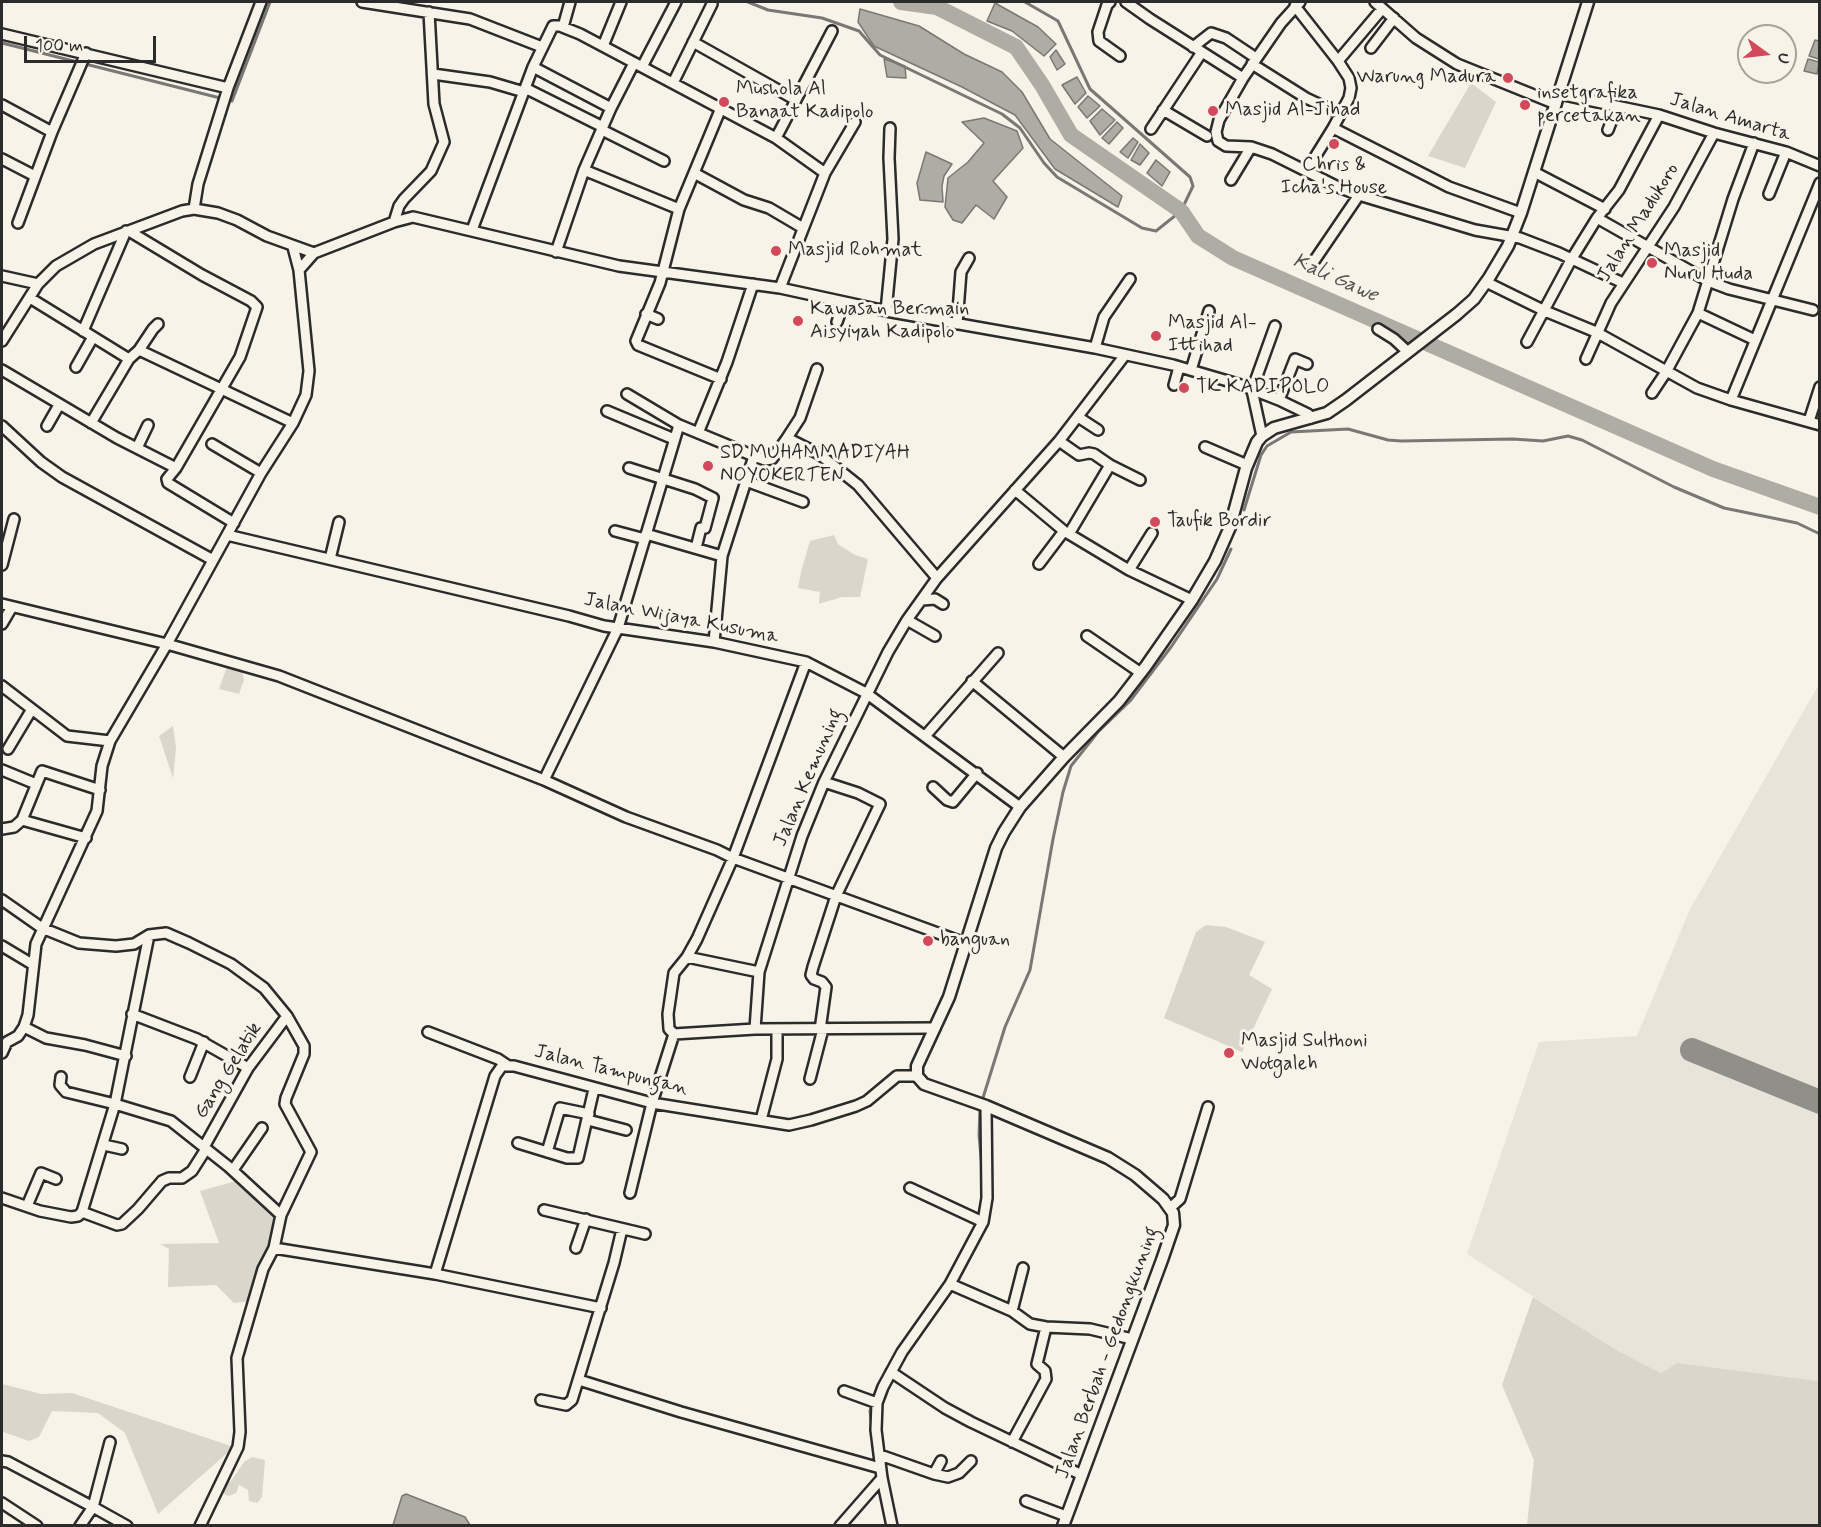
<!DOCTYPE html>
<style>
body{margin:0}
#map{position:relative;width:1821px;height:1527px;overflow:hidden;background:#f7f3e8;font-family:Mynerve,sans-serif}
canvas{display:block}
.frame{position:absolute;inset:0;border:3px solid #2b2b2b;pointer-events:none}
.north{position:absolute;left:1737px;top:24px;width:60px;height:60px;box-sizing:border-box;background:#f7f3e8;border:2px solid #a5a39c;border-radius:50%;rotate:105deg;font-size:16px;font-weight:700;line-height:24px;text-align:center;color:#2b2b2b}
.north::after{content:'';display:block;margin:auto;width:21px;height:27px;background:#d1495b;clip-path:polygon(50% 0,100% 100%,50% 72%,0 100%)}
.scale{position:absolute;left:24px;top:36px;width:132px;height:27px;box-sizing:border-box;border:3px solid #2b2b2b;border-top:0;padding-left:8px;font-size:18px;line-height:21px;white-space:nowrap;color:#2b2b2b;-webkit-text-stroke:4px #f7f3e8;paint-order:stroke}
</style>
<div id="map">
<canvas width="1821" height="1527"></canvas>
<div class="frame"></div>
<div class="north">U</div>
<div class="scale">100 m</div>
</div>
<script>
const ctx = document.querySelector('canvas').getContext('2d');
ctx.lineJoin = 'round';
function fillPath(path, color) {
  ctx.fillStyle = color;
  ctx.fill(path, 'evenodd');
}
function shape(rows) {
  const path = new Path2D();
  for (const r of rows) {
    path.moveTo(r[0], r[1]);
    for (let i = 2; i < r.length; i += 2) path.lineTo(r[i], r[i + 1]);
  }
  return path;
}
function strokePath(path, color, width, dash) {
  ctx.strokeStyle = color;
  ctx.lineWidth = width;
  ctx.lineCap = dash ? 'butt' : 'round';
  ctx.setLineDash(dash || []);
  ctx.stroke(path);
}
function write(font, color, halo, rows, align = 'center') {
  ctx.font = font + ' Mynerve,sans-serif';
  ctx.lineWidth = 6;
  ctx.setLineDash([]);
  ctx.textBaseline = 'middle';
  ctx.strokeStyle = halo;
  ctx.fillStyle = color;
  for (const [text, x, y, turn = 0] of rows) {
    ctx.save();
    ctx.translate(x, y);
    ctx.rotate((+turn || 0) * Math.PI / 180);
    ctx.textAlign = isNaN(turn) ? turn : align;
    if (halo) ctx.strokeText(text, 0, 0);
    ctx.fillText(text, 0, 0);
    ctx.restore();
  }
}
fillPath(shape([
 [1818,686,1819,1381,1677,1363,1661,1373,1618,1351,1467,1254,1539,1042,1637,1036,1690,909]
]), '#e8e4da');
fillPath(shape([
 [1471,83,1496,102,1465,168,1428,156],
 [834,535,838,544,855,555,868,559,860,597,842,597,819,604,820,592,798,588,801,572,810,541],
 [228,664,241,668,244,680,239,694,219,689],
 [173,726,176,748,173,778,159,736],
 [1206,925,1226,927,1265,942,1249,975,1272,989,1242,1052,1164,1018,1196,932],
 [243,1179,278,1212,253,1301,234,1303,216,1285,168,1287,169,1249,160,1244,219,1243,200,1191],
 [1533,1297,1618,1351,1661,1373,1677,1363,1819,1381,1819,1525,1527,1525,1534,1460,1502,1385],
 [2,1384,41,1394,72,1393,234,1447,158,1514,125,1433,98,1413,52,1411,39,1437,29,1441,3,1432,2,1435],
 [252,1457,265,1460,262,1497,257,1503,249,1501,248,1490,239,1485,236,1493,229,1496,223,1493,215,1501,219,1489,231,1481,244,1462]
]), '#dad6cc');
const water = shape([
 [995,3,1038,27,1056,44,1044,56,1012,31,987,21,995,3],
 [860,9,919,26,964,54,1002,72,1022,92,1050,139,1122,196,1118,207,1055,169,1015,115,962,87,874,46,858,22,860,9],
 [1815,40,1819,41,1819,59,1809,56,1815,40],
 [1056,50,1065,64,1057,70,1050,57,1056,50],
 [884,59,905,66,906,78,887,77,884,59],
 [1808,59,1819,62,1817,74,1804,71,1808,59],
 [1077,77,1086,93,1075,104,1062,85,1077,77],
 [1088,96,1100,106,1087,118,1078,107,1088,96],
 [1102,109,1115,120,1100,135,1090,121,1102,109],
 [984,118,1017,131,1023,148,993,181,1007,197,994,219,976,205,962,223,953,220,945,207,948,178,968,162,984,143,962,122,984,118],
 [1117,122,1123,128,1109,144,1102,138,1117,122],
 [1133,138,1138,142,1128,158,1120,152,1133,138],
 [1140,144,1149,153,1140,165,1131,160,1140,144],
 [926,152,952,164,944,176,942,186,943,202,920,200,917,183,926,152],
 [1156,160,1170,172,1162,186,1147,173,1156,160],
 [406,1494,465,1517,470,1525,393,1525,402,1496,406,1494]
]);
fillPath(water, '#afaca4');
strokePath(water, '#7a7874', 1.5);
strokePath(shape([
 [748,2,768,10,822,18,859,31,880,55,1002,114,1020,128,1044,163,1057,177,1142,228,1156,231,1181,211,1193,186,1190,177,1090,89,1058,21,1025,2],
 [2,43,232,101,270,2],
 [1244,510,1261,455,1267,446,1291,432,1348,429,1388,440,1401,441,1513,439,1543,441,1568,436,1582,440,1674,487,1724,508,1797,523,1820,534],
 [982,1101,1005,1027,1030,970,1053,839,1063,792,1071,766,1098,732,1130,701,1171,647,1217,579,1231,549],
 [980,1108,979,1135,982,1167],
 [906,1340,931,1303],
 [872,1427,870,1411,876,1393]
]), '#7a7874', 3);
strokePath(shape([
 [901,2,937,7,1016,47,1042,85,1071,135,1181,211,1198,236,1233,258,1713,469,1820,507]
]), '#afaca4', 16);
strokePath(shape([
 [1692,1050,1820,1102]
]), '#918f8a', 24);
const minor = shape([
 [362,2,470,19,542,47],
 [1110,2,1107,5,1098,32,1099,41,1120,56],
 [1126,2,1150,19,1243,78],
 [1300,2,1281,23,1243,78,1219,120,1216,132,1218,141,1226,146,1251,147,1272,154,1338,187,1359,195,1475,230,1520,238,1559,253,1623,283],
 [1375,2,1416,38,1457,64,1556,104],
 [1295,6,1338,61,1349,78,1351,88,1349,98,1333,128,1307,170],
 [563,27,570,2],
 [2,34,228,88],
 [693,42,796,100],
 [603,46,621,2],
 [1193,47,1211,33,1226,38,1256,58],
 [1371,48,1394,18],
 [1338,61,1382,9],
 [1252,64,1306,98,1340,114],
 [533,67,611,108],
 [642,67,676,2],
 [433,74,490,82,524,92],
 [673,83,712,4],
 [525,88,603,127],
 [1559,94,1659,115,1714,133,1786,152,1820,166],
 [2,105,52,132],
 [1163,110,1207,136],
 [1333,128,1449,187,1521,213],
 [1151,129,1202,52],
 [602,130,664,161],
 [1608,130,1617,107],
 [776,138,832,31],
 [2,159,35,176],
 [584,170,679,209],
 [1534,172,1605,209],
 [694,173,744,200,769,208,803,228],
 [1231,180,1251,147],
 [1769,194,1786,152],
 [194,209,198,184,228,88,261,2],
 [1597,218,1708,281,1729,289,1813,310],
 [394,222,399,206,404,199,431,171,444,142,434,104,429,12],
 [18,223,52,132,86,53],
 [472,230,533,67,553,26,560,26,580,34,776,138,825,173],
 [129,231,202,275,251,301,257,307,240,357,176,468],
 [556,252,584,170,611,108,634,63],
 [1310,267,1359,195],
 [299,270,314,253],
 [2,276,38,284],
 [1486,282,1545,311,1596,332,1697,388,1731,400,1820,425],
 [780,288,825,173,855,122],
 [30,298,129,359],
 [886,311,893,239,889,158,890,128],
 [1698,313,1755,340],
 [646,314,658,319],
 [837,322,844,302],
 [957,324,961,272,969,258],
 [1378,329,1394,339,1408,352],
 [83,331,126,231],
 [2,341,38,284,56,266,94,244,182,211,194,209,218,213,237,220,267,236,314,253,394,222,413,217,619,266,780,288,886,311,1095,348,1173,365,1238,384,1279,400,1308,414,1311,418],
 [1527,342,1571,260,1597,218,1619,190,1659,115],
 [1095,348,1104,317,1130,279],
 [139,350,293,423],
 [1586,359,1611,303,1674,207,1714,133],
 [76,367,93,337],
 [2,370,117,438,176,468,167,479,168,483,234,523],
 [1191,370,1209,311],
 [721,379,638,345,636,341,660,283,679,209,721,108],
 [1174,385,1179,367],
 [1652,393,1666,372,1698,313,1733,199,1754,143],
 [627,394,679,425,754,456,722,556,714,642],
 [1279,400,1295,359,1307,364],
 [1731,400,1820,183],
 [607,411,674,439],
 [1078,417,1098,430],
 [1809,421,1820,387],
 [91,423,129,359,139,350,153,329,158,324],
 [2,426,41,462,62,477,213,560],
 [47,426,59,405],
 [698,433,727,362,753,284],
 [1262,436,1252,390,1275,326],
 [787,438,800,418,817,369],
 [1059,441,1079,455,1089,453,1094,454,1110,465,1069,534],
 [212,444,261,473],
 [1205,447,1247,465],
 [137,448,148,425],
 [754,456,765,460,772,459,787,438,819,454,858,485,937,578],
 [1110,465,1140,480],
 [629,468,695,489,713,498,705,528,701,528,696,548],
 [746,481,803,502],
 [1015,490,1064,531,1129,570,1192,600],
 [615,531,645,539],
 [646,534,722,556],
 [227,535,569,616,604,626,714,642,806,662,866,693,1020,807],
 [330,559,339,522],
 [1039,564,1064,531],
 [2,565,14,519],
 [1129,570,1152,533],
 [922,600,935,599,943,604],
 [2,604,167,644,279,676,544,780,626,817,717,850,733,858,965,943],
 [907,620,935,636],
 [2,624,12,607],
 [1087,636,1141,673],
 [972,681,1064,757],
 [2,686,67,736,110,741],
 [926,735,998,653],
 [8,749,32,709],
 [2,770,36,784],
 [544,780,618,628,679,425],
 [933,787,947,800,953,802,977,773],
 [22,820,86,838],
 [2,829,14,827,22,820,42,771,100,790],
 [2,900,42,928,79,943,116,946,134,944,149,935,166,933,189,943,231,964,264,988,287,1016,304,1046,304,1054,286,1098,285,1104,311,1152,281,1215,274,1248,263,1269,237,1358,240,1432,238,1447,200,1526],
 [2,946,32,964],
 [687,957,759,972],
 [132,1014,197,1039,248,1068],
 [24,1027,46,1038,85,1045,126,1056],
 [755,1029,759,972,802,836,824,782,888,652,907,620,937,578,1059,441,1125,355],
 [820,1030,826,987,822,982,814,979,811,975,813,967,836,896,880,804,858,793,824,782],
 [428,1032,498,1059,507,1065],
 [674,1034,669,1029,668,1014,674,973,687,957,697,939,733,858,806,662],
 [2,1053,7,1042,18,1036,24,1027,28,1015,36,944,97,811,102,766,110,741,167,644,261,473,293,423,306,395,309,371,299,270,293,247],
 [61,1077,60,1085,66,1092,115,1104,171,1121,229,1167,281,1215],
 [190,1077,204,1042],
 [810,1079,823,1029],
 [588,1120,626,1130],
 [761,1120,777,1059,777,1029],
 [518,1143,567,1158,578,1158,594,1089],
 [104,1145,122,1149],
 [204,1147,248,1068,287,1016],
 [547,1152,560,1108,589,1114],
 [233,1170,262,1128],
 [910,1188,983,1222],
 [630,1193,652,1103,674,1034,755,1029,935,1028],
 [2,1198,40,1211,71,1217,78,1216,82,1212,115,1104,149,935],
 [27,1206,41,1173,56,1179],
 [1170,1208,1180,1199,1208,1107],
 [544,1210,645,1234],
 [82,1212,117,1225,122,1224,138,1209,162,1181,169,1178,182,1178,192,1171,206,1149],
 [274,1248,435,1274,601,1308],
 [576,1248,586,1219],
 [435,1274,495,1076,502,1066,514,1066,652,1103,789,1125,811,1120,856,1106,867,1101,897,1076,917,1076],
 [950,1284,1012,1311,1030,1324,1046,1327,1090,1329,1132,1339],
 [1012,1311,1023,1268],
 [891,1372,945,1408,971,1422,1082,1475],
 [579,1380,681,1412,880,1468],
 [844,1391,877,1403],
 [541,1400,566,1405,572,1400,614,1263,622,1229],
 [1012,1442,1046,1379,1045,1371,1037,1364,1046,1327],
 [880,1455,934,1474,941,1461],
 [2,1461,8,1462,93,1507,110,1442],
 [934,1474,948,1477,959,1473,971,1461],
 [1026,1501,1066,1516],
 [2,1503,37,1526],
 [80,1526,93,1507,127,1526],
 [840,1526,882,1478],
 [892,1526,882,1478,876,1430,877,1403,883,1387,902,1352,950,1284,983,1222,987,1198,986,1106]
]);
const major = shape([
 [1063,1526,1162,1260,1174,1225,1173,1213,1163,1199,1135,1175,1108,1158,986,1106,924,1084,917,1076,917,1066,949,997,996,848,1004,832,1020,807,1064,757,1119,701,1146,666,1192,600,1215,561,1230,527,1246,468,1257,442,1262,436,1274,428,1327,413,1346,400,1457,314,1474,299,1489,278,1508,246,1521,213,1588,2]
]);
strokePath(minor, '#2b2b2b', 14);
strokePath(major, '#2b2b2b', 15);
strokePath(minor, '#f7f3e8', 9);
strokePath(major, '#f7f3e8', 10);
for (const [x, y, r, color] of [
 [1508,78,6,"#d1495b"],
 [724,102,6,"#d1495b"],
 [1525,105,6,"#d1495b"],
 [1213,111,6,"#d1495b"],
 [1334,144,6,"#d1495b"],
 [776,251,6,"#d1495b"],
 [1652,263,6,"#d1495b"],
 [798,321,6,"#d1495b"],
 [1156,336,6,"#d1495b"],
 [1184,388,6,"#d1495b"],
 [708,466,6,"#d1495b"],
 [1155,522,6,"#d1495b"],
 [928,941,6,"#d1495b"],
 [1229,1053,6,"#d1495b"]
]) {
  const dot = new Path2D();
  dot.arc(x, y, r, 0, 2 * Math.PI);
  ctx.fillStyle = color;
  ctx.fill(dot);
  strokePath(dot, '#f7f3e8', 2);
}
write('20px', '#2b2b2b', '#f7f3e8', [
 ["Warung Madura",1496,78,"right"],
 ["Mushola Al",736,90],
 ["Banaat Kadipolo",736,113],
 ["insetgrafika",1537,94],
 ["percetakan",1537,117],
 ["Masjid Al-Jihad",1225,111],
 ["Chris &",1334,166,"center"],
 ["Icha's House",1334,189,"center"],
 ["Masjid Rohmat",788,251],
 ["Masjid",1664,252],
 ["Nurul Huda",1664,275],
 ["Kawasan Bermain",810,310],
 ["Aisyiyah Kadipolo",810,333],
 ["Masjid Al-",1168,324],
 ["Ittihad",1168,347],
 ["TK KADIPOLO",1196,388],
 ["SD MUHAMMADIYAH",720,454],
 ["NOYOKERTEN",720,477],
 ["Taufik Bordir",1167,522],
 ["banguan",940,941],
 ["Masjid Sulthoni",1241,1042],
 ["Wotgaleh",1241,1065]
], 'left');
write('20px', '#2b2b2b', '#f7f3e8', [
 ["Jalan Amarta",1730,118,17],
 ["Jalan Madukoro",1639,223,-58],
 ["Jalan Wijaya Kusuma",681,619,11],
 ["Jalan Kemuning",809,778,-67],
 ["Gang Gelatik",229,1071,-58],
 ["Jalan Tampungan",611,1071,14],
 ["Jalan Berbah - Gedongkuning",1108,1353,-70]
]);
write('italic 21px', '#53524f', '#f7f3e8', [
 ["Kali Gawe",1335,279,24]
]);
</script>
